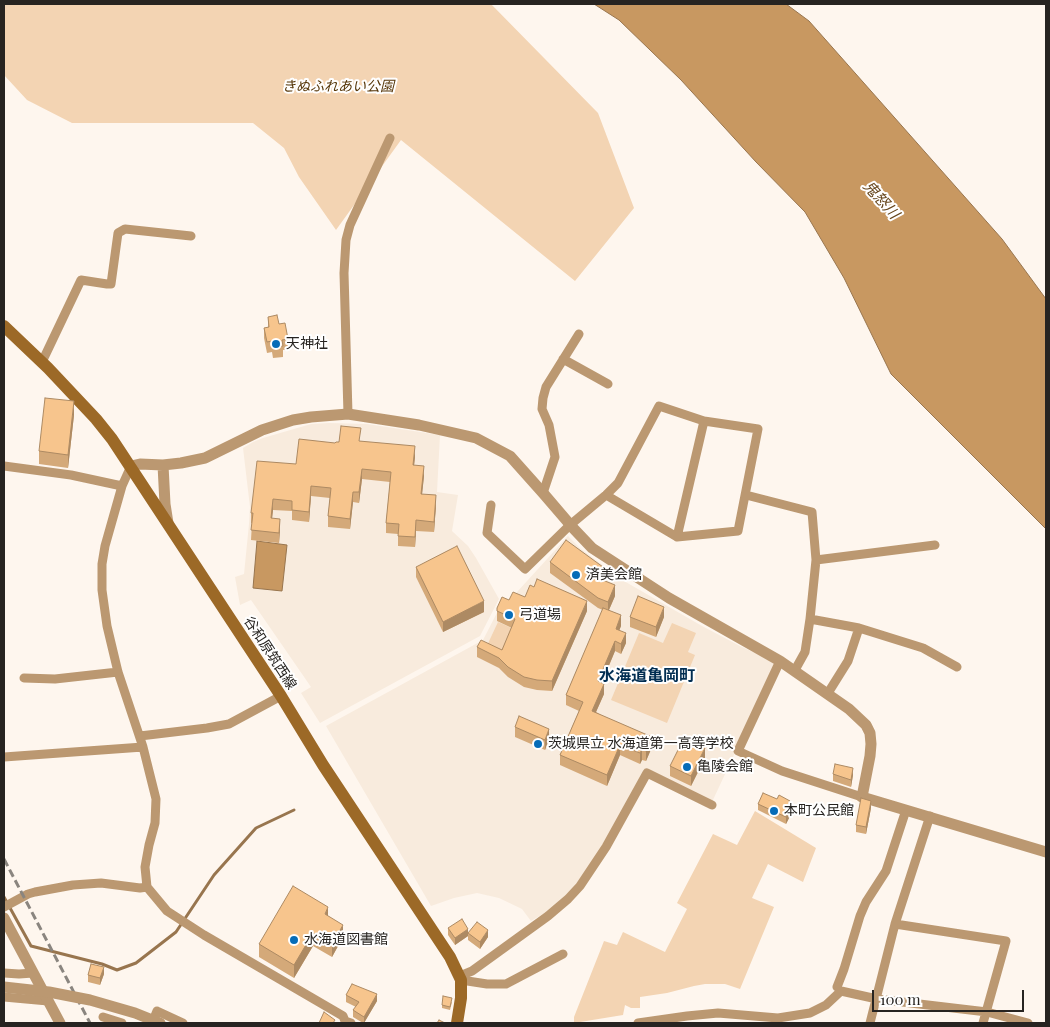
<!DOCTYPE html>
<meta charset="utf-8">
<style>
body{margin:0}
#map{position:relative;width:1050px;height:1027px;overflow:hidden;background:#fef6ee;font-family:"Playfair Display",serif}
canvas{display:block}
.frame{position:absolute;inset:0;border:5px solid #272421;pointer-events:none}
.scale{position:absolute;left:872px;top:990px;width:152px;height:22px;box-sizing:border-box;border:2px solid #272421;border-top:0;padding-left:6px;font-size:15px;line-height:18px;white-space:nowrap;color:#272421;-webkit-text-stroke:4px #fff;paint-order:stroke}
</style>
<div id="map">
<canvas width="1050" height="1027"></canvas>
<div class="frame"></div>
<div class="scale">100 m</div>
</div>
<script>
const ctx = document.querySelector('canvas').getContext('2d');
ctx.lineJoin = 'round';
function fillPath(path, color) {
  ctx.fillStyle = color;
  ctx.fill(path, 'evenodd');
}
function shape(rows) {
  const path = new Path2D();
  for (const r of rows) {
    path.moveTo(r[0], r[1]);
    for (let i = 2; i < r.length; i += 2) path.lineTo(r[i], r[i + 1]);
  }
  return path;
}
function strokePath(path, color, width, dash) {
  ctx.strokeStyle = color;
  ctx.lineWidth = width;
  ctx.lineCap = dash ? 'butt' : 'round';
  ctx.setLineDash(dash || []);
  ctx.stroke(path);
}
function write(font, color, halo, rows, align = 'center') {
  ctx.font = font + ' "Playfair Display","Noto Sans JP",serif';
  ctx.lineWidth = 4;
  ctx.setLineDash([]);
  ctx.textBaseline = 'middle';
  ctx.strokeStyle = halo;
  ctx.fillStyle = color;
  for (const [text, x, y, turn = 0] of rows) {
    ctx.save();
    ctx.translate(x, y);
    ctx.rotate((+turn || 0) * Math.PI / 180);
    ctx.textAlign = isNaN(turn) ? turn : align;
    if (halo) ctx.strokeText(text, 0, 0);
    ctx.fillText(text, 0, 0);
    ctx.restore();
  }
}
fillPath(shape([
 [329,423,367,424,440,435,437,492,458,495,452,531,468,546,476,558,499,599,480,636,320,723,301,693,311,687,251,600,240,605,235,577,244,574,249,524,250,507,243,448,253,442,263,438,311,424],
 [568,536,581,549,624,581,702,626,740,646,777,663,712,802,645,769,604,845,571,891,548,911,531,921,522,909,499,898,477,893,454,898,431,906,326,726,483,640,500,607,507,603]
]), '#f8ebdd');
fillPath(shape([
 [4,4,491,4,598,113,634,208,575,281,401,140,336,230,299,177,284,148,253,123,72,123,27,100,4,75],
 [498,622,514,629,499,659,484,652],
 [672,623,696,633,688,652,695,655,667,723,611,700,639,633,663,643],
 [755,811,816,848,803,882,768,864,752,898,774,907,740,989,725,984,705,984,694,986,667,993,640,997,640,1008,631,1008,625,1005,623,1015,574,1023,574,1017,604,941,617,945,623,932,665,952,687,909,677,903,713,834,737,845]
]), '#f3d4b3');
const water = shape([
 [594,4,786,4,809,21,1002,239,1046,299,1046,529,891,374,844,278,805,212,756,162,681,80,619,20,594,4],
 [257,541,287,545,282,591,253,588,257,541]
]);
fillPath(water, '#c89861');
strokePath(water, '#98754e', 1);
strokePath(shape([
 [4,897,31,946,102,964,117,970,136,963,176,932,214,875,256,828,294,810]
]), '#98754e', 3);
strokePath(shape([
 [563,359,608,384],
 [42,362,81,280,107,284,111,284,118,233,125,229,191,236],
 [348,414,344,273,346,240,350,225,390,138],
 [4,466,71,475,122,486],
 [131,466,122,486,105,546,102,564,102,590,107,626,118,672,143,747,156,799,155,823,149,845,145,867,147,887,167,911,204,935,343,1016,345,1021,351,1023],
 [543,493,555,457,549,425,542,409,543,398,546,387,579,334],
 [746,495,812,512,816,560,810,619,859,628,923,648,957,667],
 [491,505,487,533,525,569,570,525,606,495,618,483,659,406,704,421,758,429,738,531,677,537,606,495],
 [677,537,704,421],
 [816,560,935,545],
 [780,661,738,751,782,771,862,797],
 [795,670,805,652,810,619],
 [24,678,55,679,118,672],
 [828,693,848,661,859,628],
 [140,736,207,728,229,724,281,696],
 [4,757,143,747],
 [4,907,28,894,35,892,73,885,101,883,140,888,147,887],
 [895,924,1006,941,983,1023],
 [4,973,19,974,33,973],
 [460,976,472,971,548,916,568,899,580,886,606,847,647,773,712,805],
 [461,980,487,984,506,984,563,954],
 [837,987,844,969,860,916,866,902,886,871,906,810],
 [4,997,48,1001],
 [103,1017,122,1023],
 [152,1023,157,1011,183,1023],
 [638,1023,687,1016,718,1013,778,1018,810,1013,826,1005,841,991,877,999,987,1012,1028,1023],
 [870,1023,895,924,930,816]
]), '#bb9871', 9);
strokePath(shape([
 [163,465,165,504,168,523],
 [131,466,140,464,163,465,181,463,205,458,262,430,293,420,311,417,348,414,419,425,476,438,510,456,543,493,573,528,592,548,669,598,780,661,849,709,866,725,870,733,871,744,870,756,862,797,1046,852],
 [4,918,60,1023]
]), '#bb9871', 11);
strokePath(shape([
 [4,326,48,368,96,419,112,439,281,696,323,765,450,957,461,980,461,998,457,1023]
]), '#9c6927', 12);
strokePath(shape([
 [4,859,90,1023]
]), '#8a857f', 3, [8, 4]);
strokePath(shape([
 [4,987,49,992,90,1000,135,1013,160,1023]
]), '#bb9871', 11);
fillPath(shape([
 [268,317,279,324,288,339,288,349,283,350,283,357,273,358,272,352,267,353,264,338,264,328,268,327],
 [74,415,68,468,39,464,39,451],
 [360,441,415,457,414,465,424,476,422,494,436,505,434,532,416,531,415,547,398,546,398,534,386,533,386,523,390,482,362,479,359,503,353,502,350,529,328,527,328,516,330,498,311,496,309,522,292,520,292,511,273,510,272,518,280,529,279,543,251,540,252,523,251,523,251,513,296,464,335,443,339,442],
 [550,562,603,578,601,579,615,596,609,610,621,626,619,630,626,643,621,654,615,651,602,683,604,694,596,712,652,747,646,761,642,760,640,764,620,755,607,786,560,765,560,755,579,711,566,705,566,695,603,610,598,608,550,573],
 [416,567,484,612,443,632,416,577],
 [525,597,587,611,552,691,537,690,524,687,508,677,499,668,477,657,477,647,502,650,512,628,497,621,497,608,509,600],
 [630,617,664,617,656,637,630,627],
 [515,727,549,739,545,750,515,737],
 [705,758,691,786,670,776,670,766],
 [833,774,853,775,851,787,833,781],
 [777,799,790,807,791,814,786,824,758,810,758,804],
 [871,808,866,834,856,832,856,825],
 [328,916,343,937,332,957,313,946,294,978,259,957,259,944],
 [448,928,468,933,488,937,480,949,468,940,468,936,455,945,448,935],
 [104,974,100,985,88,982,88,975],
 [346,995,377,1001,364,1023,363,1023,353,1017,353,1010,356,1007,346,1002],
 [452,1002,450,1010,442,1008,442,1005]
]), '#d4a979');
fillPath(shape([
 [74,401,74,415,68,468,68,455],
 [415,446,415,457,413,475,413,465],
 [424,466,424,476,421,504,421,494],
 [362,469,362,479,359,503,359,492],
 [311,486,311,496,309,522,309,512],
 [353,492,353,502,350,529,350,519],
 [436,495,436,505,434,532,434,522],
 [273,499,273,510,271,528,271,518],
 [280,519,280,529,279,543,279,533],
 [416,520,416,531,415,547,415,537],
 [603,567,603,578,595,587,595,577],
 [615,585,615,596,608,612,608,602],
 [484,601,484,612,443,632,443,622],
 [587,601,587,611,552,691,552,681],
 [664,607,664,617,656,637,656,627],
 [621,615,621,626,616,639,616,629],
 [626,633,626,643,621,654,621,644],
 [615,641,615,651,598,691,598,681],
 [604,684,604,694,592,721,592,711],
 [549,729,549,739,545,750,545,740],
 [652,737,652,747,646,761,646,751],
 [620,745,620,755,607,786,607,775],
 [705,748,705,758,691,786,691,776],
 [642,749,642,760,640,764,640,753],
 [853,768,853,775,851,787,851,780],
 [871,801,871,808,866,834,866,827],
 [791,807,791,814,786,824,786,817],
 [328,907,328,920,325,914],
 [343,925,343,937,332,957,332,944],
 [468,929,468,936,455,945,455,938],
 [488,930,488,937,480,949,480,942],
 [313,933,313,946,294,978,294,965],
 [104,967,104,974,100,985,100,978],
 [377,994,377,1001,364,1023,364,1017]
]), '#ad8a63');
const building = shape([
 [277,315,279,324,285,323,288,339,282,340,283,346,273,348,272,341,267,342,264,328,269,327,268,317,277,315],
 [45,398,74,401,68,455,39,451,45,398],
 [341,426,361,428,359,441,415,446,413,465,424,466,421,494,436,495,434,522,416,520,415,537,398,536,399,524,386,523,391,472,362,469,359,492,353,492,350,519,328,516,331,488,311,486,309,512,292,510,292,501,273,499,271,518,280,519,279,533,251,530,253,513,251,513,257,461,296,464,299,439,335,443,336,442,339,442,341,426],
 [566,540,603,567,595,577,615,585,608,602,598,598,550,562,566,540],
 [457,546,484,601,443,622,416,567,457,546],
 [537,579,587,601,552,681,537,680,524,677,508,667,499,658,477,647,481,640,502,650,515,619,497,611,497,608,502,597,509,600,513,592,525,597,530,585,534,587,537,579],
 [638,596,664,607,656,627,630,617,638,596],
 [603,608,621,615,616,629,626,633,621,644,615,641,598,681,604,684,592,711,652,737,646,751,642,749,640,753,620,745,607,775,560,755,583,702,566,695,603,608],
 [519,716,549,729,545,740,515,727,519,716],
 [684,738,705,748,691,776,670,766,684,738],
 [835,764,853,768,851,780,833,774,835,764],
 [763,793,777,799,779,795,790,801,788,806,791,807,786,817,758,804,763,793],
 [861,798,871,801,866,827,856,825,861,798],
 [293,886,328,907,325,914,343,925,332,944,313,933,294,965,259,944,293,886],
 [462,919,468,929,455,938,448,928,462,919],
 [477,922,488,930,480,942,468,933,477,922],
 [91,964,104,967,100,978,88,975,91,964],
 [352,984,377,994,364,1017,353,1010,359,1002,346,995,352,984],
 [443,996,452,998,450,1007,442,1005,443,996],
 [324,1012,335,1020,333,1023,319,1023,324,1012],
 [439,1020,445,1023,437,1023,439,1020]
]);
fillPath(building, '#f7c58d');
strokePath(building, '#ad8a63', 1);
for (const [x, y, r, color] of [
 [276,344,5,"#066cb8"],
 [576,575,5,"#066cb8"],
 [509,615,5,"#066cb8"],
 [538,744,5,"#066cb8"],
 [687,767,5,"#066cb8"],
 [774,811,5,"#066cb8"],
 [294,940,5,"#066cb8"]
]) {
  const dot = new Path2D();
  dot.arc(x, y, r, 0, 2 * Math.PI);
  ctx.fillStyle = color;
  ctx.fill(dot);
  strokePath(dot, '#fff', 2);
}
write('italic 14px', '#563608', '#fff', [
 ["きぬふれあい公園",338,87]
]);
write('14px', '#272421', '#fff', [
 ["天神社",286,344],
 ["済美会館",586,575],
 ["弓道場",519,615],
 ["茨城県立 水海道第一高等学校",548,744],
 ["亀陵会館",697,767],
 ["本町公民館",784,811],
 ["水海道図書館",304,940]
], 'left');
write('14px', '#272421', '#fff', [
 ["谷和原筑西線",270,653,57]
]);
write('italic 15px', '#67461c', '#fff', [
 ["鬼怒川",881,200,48]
]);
write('bold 16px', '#012d51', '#fff', [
 ["水海道亀岡町",647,676]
]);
</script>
